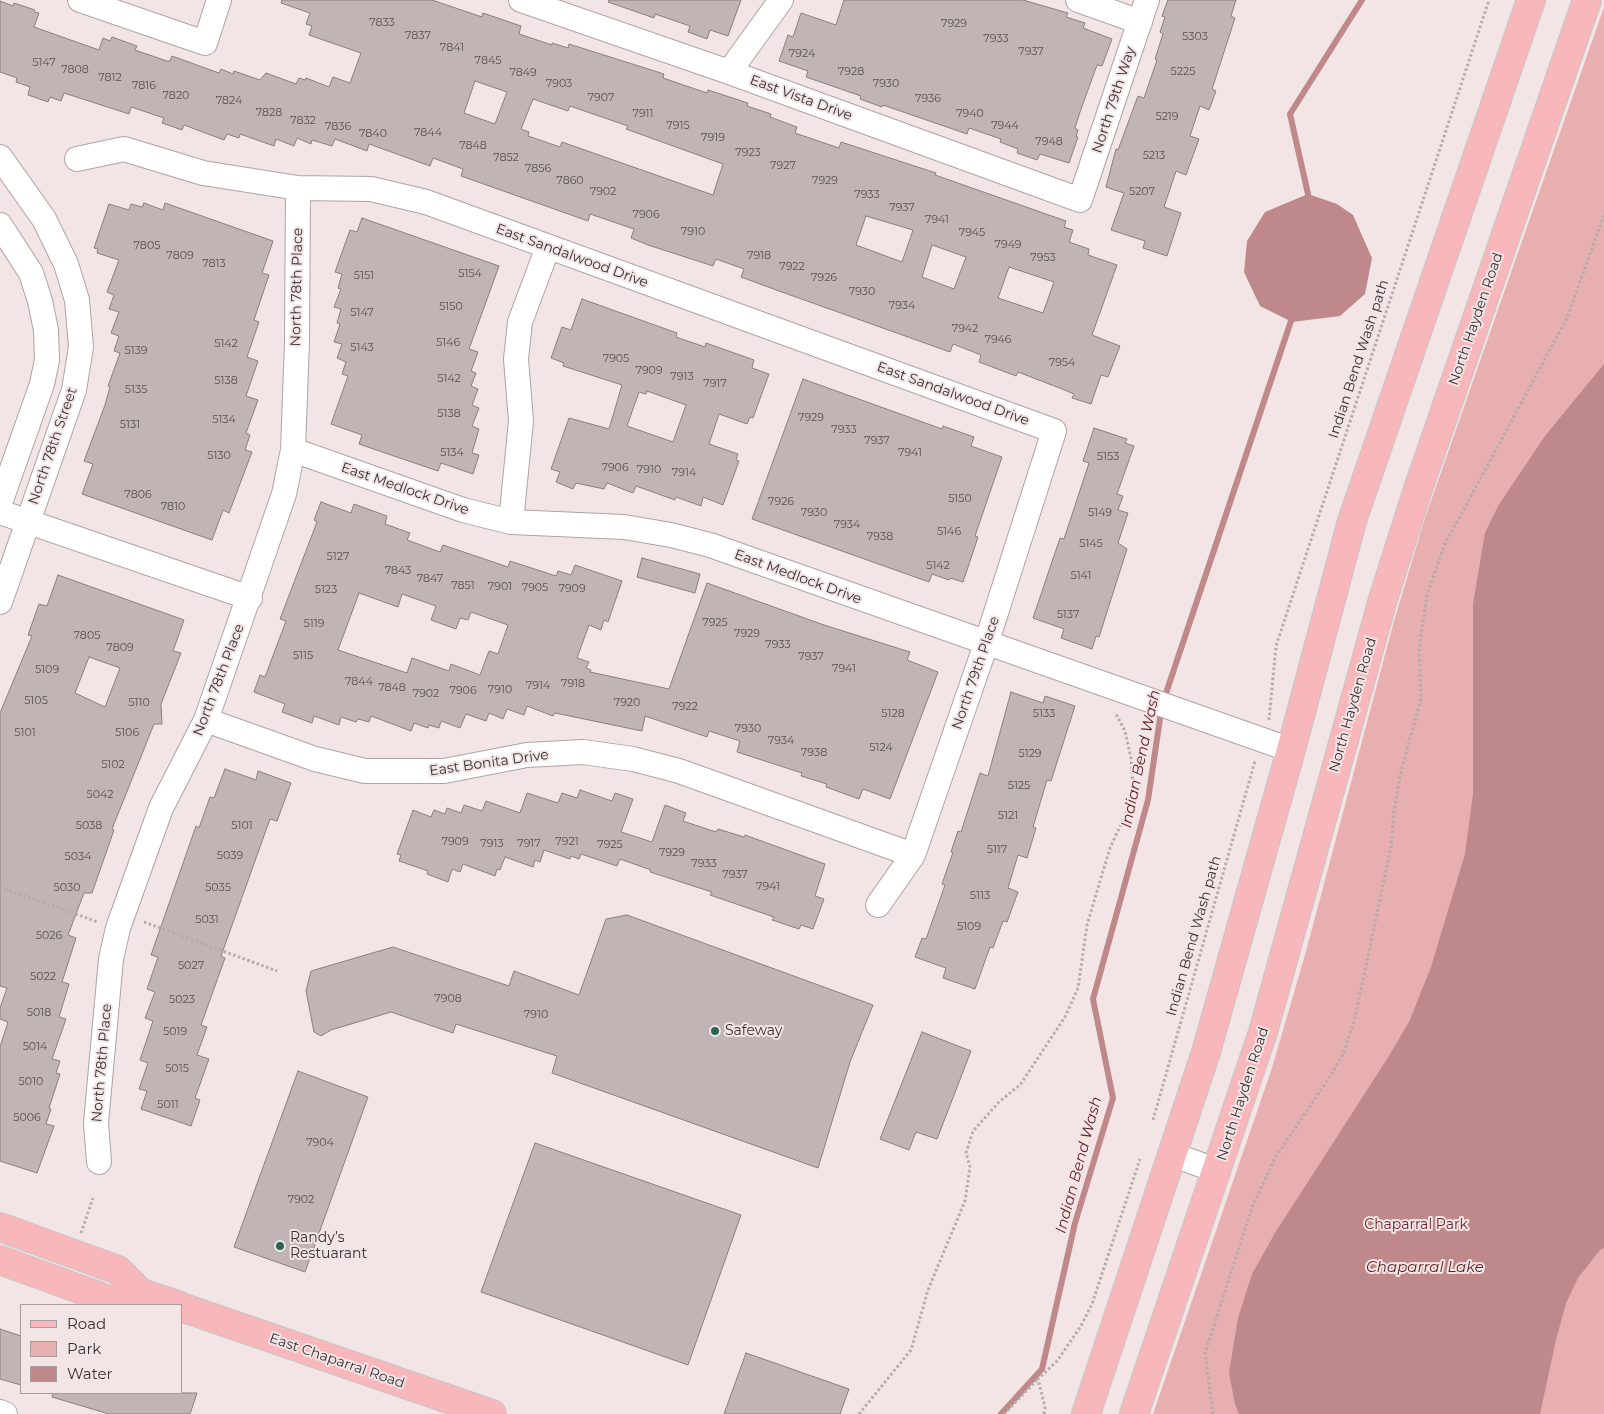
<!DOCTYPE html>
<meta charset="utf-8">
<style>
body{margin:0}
#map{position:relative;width:1604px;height:1414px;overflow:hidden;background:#f3e5e5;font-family:Montserrat,sans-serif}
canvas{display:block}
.legend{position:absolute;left:20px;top:1304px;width:162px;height:90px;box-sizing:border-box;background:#f3e5e5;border:1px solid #a79d9d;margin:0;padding:6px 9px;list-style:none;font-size:15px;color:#363131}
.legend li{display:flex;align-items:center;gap:10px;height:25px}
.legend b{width:25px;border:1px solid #a79d9d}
</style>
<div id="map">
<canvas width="1604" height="1414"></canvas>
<ul class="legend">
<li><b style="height:6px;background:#f8b7bb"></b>Road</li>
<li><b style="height:14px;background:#e8afb0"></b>Park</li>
<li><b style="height:14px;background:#bf888a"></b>Water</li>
</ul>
</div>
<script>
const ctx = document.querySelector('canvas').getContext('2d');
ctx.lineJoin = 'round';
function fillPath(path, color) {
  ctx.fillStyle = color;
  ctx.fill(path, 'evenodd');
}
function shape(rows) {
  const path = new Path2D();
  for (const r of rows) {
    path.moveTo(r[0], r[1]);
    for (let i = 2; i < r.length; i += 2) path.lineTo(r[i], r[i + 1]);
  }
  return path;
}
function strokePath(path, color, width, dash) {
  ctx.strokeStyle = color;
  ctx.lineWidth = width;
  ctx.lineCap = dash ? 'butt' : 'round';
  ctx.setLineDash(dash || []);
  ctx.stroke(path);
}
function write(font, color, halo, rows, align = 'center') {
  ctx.font = font + ' Montserrat,sans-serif';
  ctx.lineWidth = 4;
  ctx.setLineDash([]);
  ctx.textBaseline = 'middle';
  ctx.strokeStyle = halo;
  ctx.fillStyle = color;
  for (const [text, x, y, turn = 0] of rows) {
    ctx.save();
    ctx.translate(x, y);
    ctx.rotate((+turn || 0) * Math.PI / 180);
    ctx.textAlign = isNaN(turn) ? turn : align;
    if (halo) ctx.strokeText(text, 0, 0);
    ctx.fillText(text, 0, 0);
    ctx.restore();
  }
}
fillPath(shape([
 [1604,7,1604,1414,1153,1414,1272,1068,1305,955,1394,621,1424,521]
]), '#e8afb0');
fillPath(shape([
 [1308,194,1337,204,1353,215,1372,258,1365,294,1340,316,1292,322,1260,306,1244,272,1247,241,1265,212],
 [1604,364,1604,1248,1600,1250,1578,1278,1566,1303,1556,1340,1540,1414,1239,1414,1235,1404,1229,1373,1238,1318,1252,1274,1275,1233,1387,1059,1409,1022,1431,967,1465,854,1473,794,1473,604,1485,533,1498,506,1545,436]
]), '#bf888a');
strokePath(shape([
 [1308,201,1308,194,1290,114,1362,0],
 [1001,1414,1042,1369,1075,1223,1113,1098,1093,999,1148,800,1162,705,1293,315]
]), '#bf888a', 6);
const building = shape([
 [282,0,432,0,482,17,483,13,521,26,519,34,552,45,552,43,568,48,569,44,664,74,663,78,707,93,708,90,748,103,747,106,771,114,770,117,797,127,795,133,839,148,841,142,936,173,935,175,1066,221,1064,227,1073,230,1069,242,1089,249,1088,255,1117,265,1092,335,1120,346,1108,377,1101,375,1091,404,1072,398,1074,394,1062,389,1018,372,1016,376,979,362,981,355,953,344,950,352,779,291,741,277,744,269,716,259,713,266,648,245,631,238,634,229,590,214,588,221,461,176,463,169,433,158,430,166,369,144,367,151,335,139,332,146,312,140,311,144,297,138,294,146,276,139,274,146,240,134,239,138,227,134,224,140,184,125,182,130,162,123,164,118,131,107,129,114,64,93,61,101,50,97,48,102,28,95,30,87,16,82,17,78,0,72,0,1,13,6,14,3,35,10,34,12,39,13,34,27,99,50,103,38,110,41,112,37,137,46,135,50,167,61,170,61,172,56,219,73,221,69,233,74,234,71,260,80,266,73,296,84,299,78,305,80,306,78,329,87,333,77,350,83,361,53,309,35,312,26,306,24,310,13,281,3,282,0],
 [475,81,507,92,495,124,464,113,475,81],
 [533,99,568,111,570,106,628,126,626,129,723,164,713,195,562,142,560,147,528,136,529,132,521,129,533,99],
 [866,216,913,230,902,262,856,245,866,216],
 [932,245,966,257,954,289,922,277,932,245],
 [1009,267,1054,282,1043,313,998,298,1009,267],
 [609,0,741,0,728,36,710,30,707,39,688,32,690,26,655,14,654,18,608,2,609,0],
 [844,0,1023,0,1068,13,1066,17,1085,23,1083,28,1112,39,1102,66,1097,65,1080,112,1075,128,1078,130,1076,137,1078,137,1069,163,1040,154,1037,160,1017,153,1018,149,1000,142,1001,139,969,128,967,134,883,105,882,107,860,99,861,96,806,77,808,71,779,61,788,35,793,37,801,13,836,25,844,0],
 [1168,0,1236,0,1231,16,1235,18,1212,89,1216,91,1209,110,1200,106,1190,136,1199,139,1186,175,1176,171,1164,207,1181,213,1167,256,1143,248,1145,241,1111,230,1124,193,1106,187,1116,149,1118,150,1138,96,1144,98,1157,60,1155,59,1163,34,1160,32,1165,17,1162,16,1168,0],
 [144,203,163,210,165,203,273,241,262,273,269,275,254,320,259,322,247,357,258,361,246,396,258,400,246,433,250,435,245,450,252,452,229,513,223,510,212,540,82,494,93,464,84,461,105,405,110,387,108,386,120,353,114,351,119,336,111,333,119,312,109,309,114,295,107,292,119,260,97,253,98,249,94,248,109,204,129,210,131,204,142,207,144,203],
 [362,218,499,266,469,349,478,352,471,371,476,373,471,386,478,389,472,405,479,408,472,426,479,429,472,453,479,455,473,474,441,463,438,471,391,455,359,444,362,435,331,424,348,376,342,374,346,362,337,358,342,344,334,342,340,324,337,323,341,309,334,307,341,289,338,288,342,274,335,272,350,230,357,232,362,218],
 [582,299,677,333,676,337,705,347,706,343,754,360,752,368,769,374,753,418,750,417,747,424,719,414,709,444,738,454,736,460,739,461,723,505,703,497,701,506,676,497,675,500,636,486,633,493,607,483,604,489,576,483,573,489,556,482,560,472,551,469,569,418,609,429,622,385,563,366,564,363,551,358,562,327,571,330,582,299],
 [647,391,686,405,673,442,627,426,639,392,646,394,647,391],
 [803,379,942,429,943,426,974,437,971,446,1002,457,975,536,978,537,963,582,950,578,949,580,932,574,929,582,752,519,803,379],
 [1094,428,1127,439,1125,443,1134,446,1117,494,1123,496,1118,510,1128,513,1118,543,1127,549,1099,637,1096,636,1092,649,1061,638,1064,629,1033,618,1060,538,1064,539,1089,463,1083,461,1094,428],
 [321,502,351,513,354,504,387,516,385,524,410,533,407,540,440,552,443,545,508,567,510,561,556,576,558,571,571,575,575,565,622,581,608,622,604,620,601,630,589,625,577,658,589,662,586,668,591,670,590,672,669,689,707,583,824,625,910,652,907,660,938,672,890,799,863,789,859,799,826,787,827,784,801,776,802,773,737,752,740,741,709,731,707,737,645,716,642,731,555,713,553,716,527,706,524,715,507,709,503,719,489,713,486,721,466,714,460,728,441,721,439,728,429,725,428,728,414,723,411,731,371,716,369,722,358,719,356,722,341,717,339,725,314,716,312,723,282,712,285,704,254,692,260,675,265,677,286,621,280,619,317,522,314,520,321,502],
 [359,593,398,607,402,594,436,606,431,620,456,629,460,618,468,620,471,612,508,625,498,654,489,651,480,675,451,664,449,671,412,658,407,673,338,650,359,593],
 [642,558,700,574,695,593,637,577,642,558],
 [58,575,184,620,173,651,181,653,161,704,162,724,154,724,112,829,114,830,92,893,84,893,68,935,76,938,62,982,69,984,59,1017,66,1019,52,1059,60,1061,56,1073,60,1074,49,1108,51,1109,46,1124,54,1126,37,1173,0,1161,0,1047,8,1022,0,1019,0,1008,7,988,0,986,0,713,32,636,28,635,39,604,47,606,58,575],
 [89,657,120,668,105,707,75,693,89,657],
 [1011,692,1043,703,1045,696,1075,706,1051,781,1047,780,1033,827,1036,828,1027,858,1018,855,1008,888,1018,892,1007,922,1003,921,993,948,990,947,975,989,943,978,946,968,915,957,922,938,926,939,945,885,942,884,953,852,951,852,958,831,961,832,980,773,988,776,1011,692],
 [225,769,256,780,258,771,291,783,277,821,270,819,221,956,225,958,201,1025,207,1027,197,1055,209,1059,195,1098,200,1100,191,1126,141,1109,147,1091,139,1089,148,1063,140,1060,153,1021,145,1018,155,992,147,989,158,957,151,955,196,826,199,828,210,797,214,798,225,769],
 [580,790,612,801,615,793,633,799,621,832,652,842,665,805,686,813,683,821,716,832,718,829,744,837,745,835,825,864,815,896,824,899,813,929,801,925,799,929,772,920,774,917,710,895,712,892,650,872,651,870,620,859,617,866,581,854,579,859,571,856,570,859,544,850,540,862,535,860,533,867,505,857,500,870,497,869,495,876,463,864,460,872,452,869,448,882,427,874,428,871,399,861,401,855,397,854,413,810,431,817,434,810,445,814,447,808,461,813,464,805,482,811,486,801,520,813,527,793,558,803,562,793,577,798,580,790],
 [627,915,873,1005,850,1062,818,1168,552,1073,557,1056,456,1024,453,1033,391,1012,331,1030,321,1036,314,1032,306,991,311,971,393,947,509,986,514,971,579,995,606,919,627,915],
 [922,1032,971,1051,937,1139,916,1132,909,1150,880,1139,922,1032],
 [298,1071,368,1097,305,1272,234,1247,298,1071],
 [535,1143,741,1215,688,1365,481,1292,535,1143],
 [0,1329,21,1336,21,1385,0,1379,0,1329],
 [746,1353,849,1389,840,1414,724,1414,746,1353],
 [53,1393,197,1393,190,1414,109,1414,52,1397,53,1393]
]);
fillPath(building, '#c1b4b4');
strokePath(building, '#8a7e7e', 1);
const minor = shape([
 [80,0,205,43,219,0],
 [521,0,729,72,1080,200,1147,0],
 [1078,0,1140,22],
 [729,72,781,0],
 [0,157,44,219,66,264,77,300,81,347,74,390,0,602],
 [77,159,124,149,203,173,298,188,371,189,426,202,1054,431,986,644,913,855,878,905],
 [0,225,31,273,40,301,46,330,47,360,42,384,0,503],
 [293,450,463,510,511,522,624,527,671,535,710,545,1291,750],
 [0,512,250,598],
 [511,522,521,421,516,359,520,322,548,247],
 [206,720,315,759,365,771,444,771,527,755,583,752,633,759,679,771,913,855],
 [1171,1154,1218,1171],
 [99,1162,96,1123,111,959,118,928,161,808,206,720,284,494,293,450,297,341,298,188],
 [0,1412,5,1414]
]);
const major = shape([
 [0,1227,118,1270,141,1293,178,1305],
 [0,1260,112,1301,141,1293],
 [181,1307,492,1414],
 [1086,1414,1206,1052,1291,750,1352,521,1531,0],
 [1134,1414,1263,1032,1383,599,1418,489,1587,0]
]);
strokePath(minor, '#afa3a3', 26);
strokePath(major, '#c7c5c5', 30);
strokePath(shape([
 [1269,720,1276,646,1489,0],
 [0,887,98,922],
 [144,922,277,971],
 [1153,1120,1255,761],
 [81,1233,93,1198],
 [859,1414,911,1350,928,1290,965,1201,970,1167,966,1153,973,1131,999,1102,1020,1085,1065,1017,1078,988,1087,925,1110,848,1128,809,1133,787,1131,758,1125,731,1115,712],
 [1004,1414,1038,1379],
 [1044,1414,1045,1407,1038,1379,1057,1361,1081,1326,1092,1304,1140,1159],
 [1213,1414,1205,1353,1253,1205,1275,1158,1331,1075,1343,1054,1355,1018,1391,847,1394,811,1401,771,1421,699,1419,648,1427,595,1444,546,1567,318,1604,215]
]), '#b6abab', 3, [2.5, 2.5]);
strokePath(minor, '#fff', 24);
strokePath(major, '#f8b7bb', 28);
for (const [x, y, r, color] of [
 [715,1031,5,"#2b6651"],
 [280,1246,5,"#2b6651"]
]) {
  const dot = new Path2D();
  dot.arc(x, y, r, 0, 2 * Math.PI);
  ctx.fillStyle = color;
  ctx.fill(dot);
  strokePath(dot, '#f3e5e5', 2);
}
write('11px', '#595252', null, [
 ["7833",382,23],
 ["7929",954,24],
 ["7837",418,36],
 ["5303",1195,37],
 ["7933",996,39],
 ["7841",452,48],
 ["7937",1031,52],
 ["7924",802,54],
 ["7845",488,61],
 ["5147",44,63],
 ["7808",75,70],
 ["7928",851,72],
 ["5225",1183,72],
 ["7849",523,73],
 ["7812",110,78],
 ["7903",559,84],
 ["7930",886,84],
 ["7816",144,86],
 ["7820",176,96],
 ["7907",601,98],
 ["7936",928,99],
 ["7824",229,101],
 ["7828",269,113],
 ["7911",643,114],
 ["7940",970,114],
 ["5219",1167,117],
 ["7832",303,121],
 ["7915",678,126],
 ["7944",1005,126],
 ["7836",338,127],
 ["7844",428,133],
 ["7840",373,134],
 ["7919",713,138],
 ["7948",1049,142],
 ["7848",473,146],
 ["7923",748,153],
 ["5213",1154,156],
 ["7852",506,158],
 ["7927",783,166],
 ["7856",538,169],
 ["7860",570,181],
 ["7929",825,181],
 ["7902",603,192],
 ["5207",1142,192],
 ["7933",867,195],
 ["7937",902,208],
 ["7906",646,215],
 ["7941",937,220],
 ["7910",693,232],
 ["7945",972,233],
 ["7949",1008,245],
 ["7805",147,246],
 ["7809",180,256],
 ["7918",759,256],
 ["7953",1043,258],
 ["7813",214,264],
 ["7922",792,267],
 ["5154",470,274],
 ["5151",364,276],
 ["7926",824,278],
 ["7930",862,292],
 ["7934",902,306],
 ["5150",451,307],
 ["5147",362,313],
 ["7942",965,329],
 ["7946",998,340],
 ["5146",448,343],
 ["5142",226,344],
 ["5143",362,348],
 ["5139",136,351],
 ["7905",616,359],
 ["7954",1062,363],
 ["7909",649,371],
 ["7913",682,377],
 ["5142",449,379],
 ["5138",226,381],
 ["7917",715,384],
 ["5135",136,390],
 ["5138",449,414],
 ["7929",811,418],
 ["5134",224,420],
 ["5131",130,425],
 ["7933",844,430],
 ["7937",877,441],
 ["5134",452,453],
 ["7941",910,453],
 ["5130",219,456],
 ["5153",1108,457],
 ["7906",615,468],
 ["7910",649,470],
 ["7914",684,473],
 ["7806",138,495],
 ["5150",960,499],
 ["7926",781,502],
 ["7810",173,507],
 ["7930",814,513],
 ["5149",1100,513],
 ["7934",847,525],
 ["5146",949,532],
 ["7938",880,537],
 ["5145",1091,544],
 ["5127",338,557],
 ["5142",938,566],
 ["7843",398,571],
 ["5141",1081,576],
 ["7847",430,579],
 ["7851",463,586],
 ["7901",500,587],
 ["7905",535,588],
 ["7909",572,589],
 ["5123",326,590],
 ["5137",1068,615],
 ["7925",715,623],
 ["5119",314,624],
 ["7929",747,634],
 ["7805",87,636],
 ["7933",778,645],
 ["7809",120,648],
 ["5115",303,656],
 ["7937",811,657],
 ["7941",844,669],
 ["5109",47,670],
 ["7844",359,682],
 ["7918",573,684],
 ["7914",538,686],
 ["7848",392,688],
 ["7910",500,690],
 ["7906",463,691],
 ["7902",426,694],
 ["5105",36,701],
 ["5110",139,703],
 ["7920",627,703],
 ["7922",685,707],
 ["5128",893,714],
 ["5133",1044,714],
 ["7930",748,729],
 ["5101",25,733],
 ["5106",127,733],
 ["7934",781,741],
 ["5124",881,748],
 ["7938",814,753],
 ["5129",1030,754],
 ["5102",113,765],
 ["5125",1019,786],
 ["5042",100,795],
 ["5121",1008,816],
 ["5038",89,826],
 ["5101",242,826],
 ["7909",455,842],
 ["7921",567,842],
 ["7913",492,844],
 ["7917",529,844],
 ["7925",610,845],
 ["5117",997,850],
 ["7929",672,853],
 ["5039",230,856],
 ["5034",78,857],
 ["7933",704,864],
 ["7937",735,875],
 ["7941",768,887],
 ["5030",67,888],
 ["5035",218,888],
 ["5113",980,896],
 ["5031",207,920],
 ["5109",969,927],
 ["5026",49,936],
 ["5027",191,966],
 ["5022",43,977],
 ["7908",448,999],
 ["5023",182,1000],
 ["5018",39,1013],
 ["7910",536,1015],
 ["5019",175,1032],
 ["5014",35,1047],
 ["5015",177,1069],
 ["5010",31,1082],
 ["5011",168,1105],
 ["5006",27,1118],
 ["7904",320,1143],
 ["7902",301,1200]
]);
write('14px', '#363131', '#f3e5e5', [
 ["East Vista Drive",801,98,20],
 ["North 79th Way",1114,100,-72],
 ["East Sandalwood Drive",572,256,20],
 ["North 78th Place",297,287,-89],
 ["North Hayden Road",1476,319,-71],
 ["Indian Bend Wash path",1359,359,-72],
 ["East Sandalwood Drive",953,394,20],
 ["North 78th Street",53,446,-71],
 ["East Medlock Drive",405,489,19],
 ["East Medlock Drive",798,577,20],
 ["North 79th Place",976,673,-71],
 ["North 78th Place",219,680,-69],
 ["North Hayden Road",1353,705,-74],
 ["East Bonita Drive",489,763,-8],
 ["Indian Bend Wash path",1194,936,-74],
 ["North 78th Place",102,1063,-85],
 ["North Hayden Road",1243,1094,-72],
 ["East Chaparral Road",337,1361,19]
]);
write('14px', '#363131', '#f3e5e5', [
 ["Safeway",725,1031],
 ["Randy’s",290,1238],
 ["Restuarant",290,1254]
], 'left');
write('14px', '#6b272e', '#f3e5e5', [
 ["Chaparral Park",1416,1225]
]);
write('italic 15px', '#611e26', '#f3e5e5', [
 ["Indian Bend Wash",1141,759,-78],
 ["Indian Bend Wash",1079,1165,-75],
 ["Chaparral Lake",1425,1268]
]);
</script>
